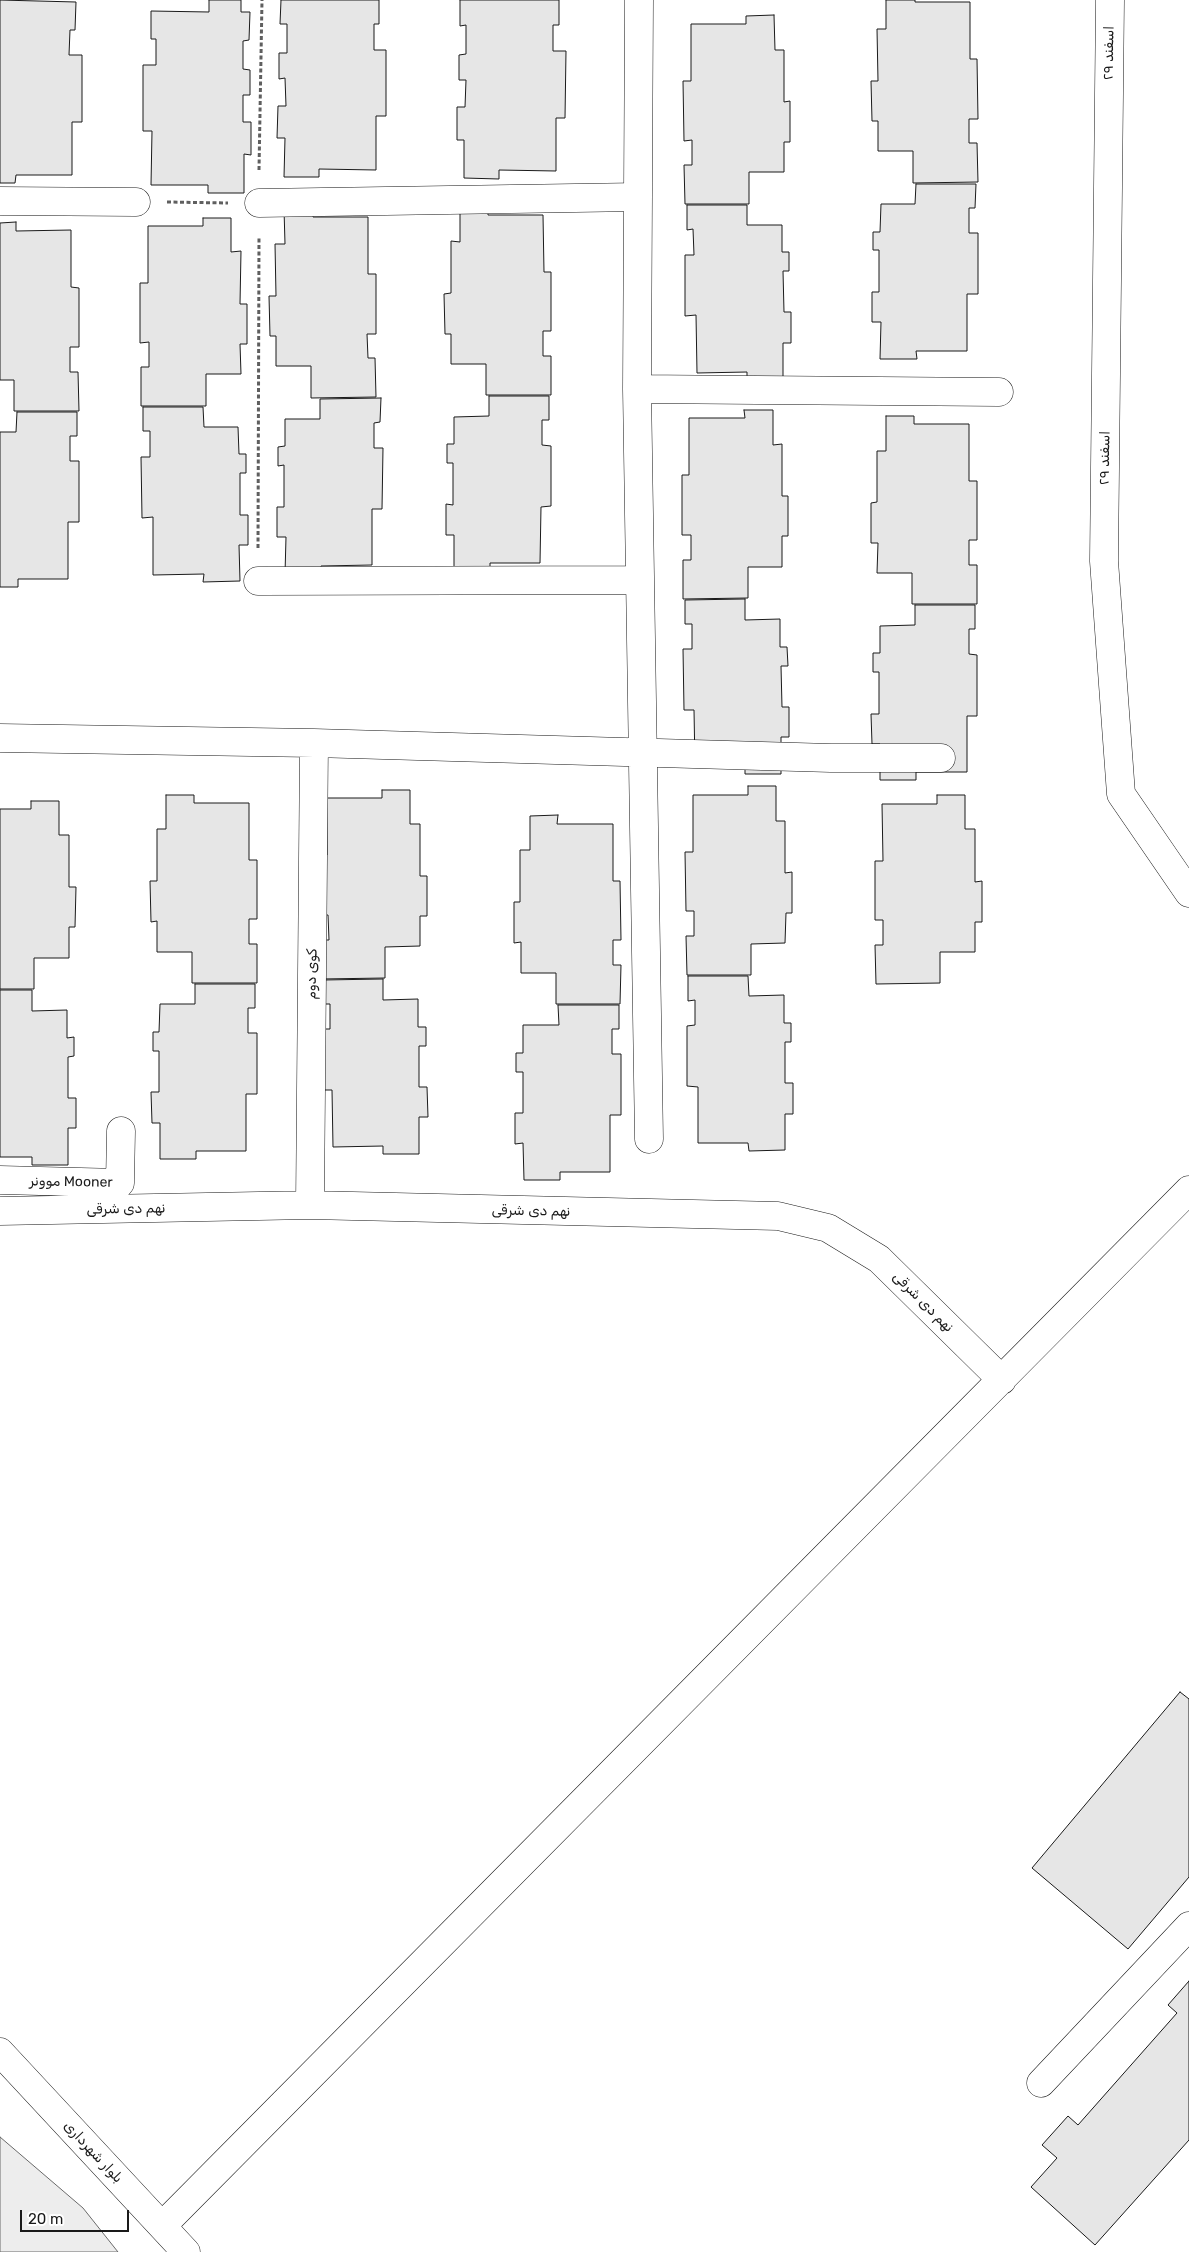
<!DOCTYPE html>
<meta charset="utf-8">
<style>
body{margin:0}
#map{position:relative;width:1189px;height:2252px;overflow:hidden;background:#fff;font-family:Rubik,sans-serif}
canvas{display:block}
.scale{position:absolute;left:20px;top:2210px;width:109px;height:22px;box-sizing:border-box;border:2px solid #1a1a1a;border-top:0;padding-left:6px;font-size:15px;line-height:18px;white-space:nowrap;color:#1a1a1a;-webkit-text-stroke:4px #fff;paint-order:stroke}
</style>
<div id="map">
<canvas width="1189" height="2252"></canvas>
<div class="scale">20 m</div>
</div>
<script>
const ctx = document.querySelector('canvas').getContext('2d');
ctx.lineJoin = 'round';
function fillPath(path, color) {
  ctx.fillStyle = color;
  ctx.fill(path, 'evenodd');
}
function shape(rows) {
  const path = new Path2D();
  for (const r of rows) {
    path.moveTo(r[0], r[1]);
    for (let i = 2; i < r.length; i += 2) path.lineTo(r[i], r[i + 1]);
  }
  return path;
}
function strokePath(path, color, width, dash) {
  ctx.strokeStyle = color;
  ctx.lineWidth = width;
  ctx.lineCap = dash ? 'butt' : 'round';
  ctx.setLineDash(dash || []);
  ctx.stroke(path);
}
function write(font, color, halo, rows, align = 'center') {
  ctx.font = font + ' Rubik,"Noto Naskh Arabic",sans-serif';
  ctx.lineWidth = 4;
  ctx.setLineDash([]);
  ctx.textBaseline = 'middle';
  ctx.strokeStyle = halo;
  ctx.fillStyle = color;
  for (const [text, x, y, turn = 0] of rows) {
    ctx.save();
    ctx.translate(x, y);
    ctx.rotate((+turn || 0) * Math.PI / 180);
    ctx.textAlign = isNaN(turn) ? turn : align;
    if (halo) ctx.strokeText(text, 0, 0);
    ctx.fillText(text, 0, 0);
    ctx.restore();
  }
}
const built = shape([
 [0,2137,83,2208,118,2252,0,2252,0,2137]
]);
fillPath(built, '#ededed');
strokePath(built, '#6a6a6a', 1);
const building = shape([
 [0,0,76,2,75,30,70,30,69,55,82,55,82,122,72,122,72,175,16,175,15,183,0,183,0,0],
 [209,0,241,0,241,12,250,12,249,40,243,41,243,69,250,70,250,95,243,95,243,122,251,122,251,155,244,154,244,193,208,193,208,185,151,185,152,131,143,131,143,65,156,65,156,39,151,39,151,11,209,12,209,0],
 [281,0,379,0,379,24,374,24,374,50,386,50,386,116,376,116,376,170,319,169,319,177,284,177,285,138,277,138,278,106,286,106,285,78,279,79,279,53,287,53,287,24,280,24,281,0],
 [460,0,559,0,559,25,553,25,553,51,566,51,565,118,556,118,556,171,499,170,499,179,464,178,464,140,457,140,457,107,465,107,466,80,459,80,459,55,466,54,466,25,460,26,460,0],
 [886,0,915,0,915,2,970,2,970,59,977,59,978,119,969,119,969,143,977,143,978,182,913,183,913,151,878,151,878,121,872,121,871,81,878,81,877,29,886,29,886,0],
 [774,15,775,50,784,50,784,102,790,101,790,142,784,142,784,172,749,172,749,204,685,204,684,165,692,165,692,140,684,141,683,81,691,81,691,24,746,24,746,16,774,15],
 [916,184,976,184,975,208,969,208,969,233,978,233,978,294,967,294,967,351,916,351,917,359,880,359,881,322,872,322,872,292,879,292,879,250,873,250,873,232,880,232,881,204,915,204,916,184],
 [687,205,747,205,747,225,782,225,782,252,789,252,789,271,783,271,784,312,791,312,791,343,783,343,783,379,747,380,747,372,697,373,696,315,685,316,685,255,694,255,693,229,687,230,687,205],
 [460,207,488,207,488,215,543,215,544,272,551,272,551,331,543,331,543,356,551,356,551,395,486,395,486,364,451,364,451,334,445,334,444,294,451,293,451,241,460,242,460,207],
 [284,209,313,209,313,217,368,217,368,274,376,274,376,334,367,334,368,358,375,358,376,397,311,398,311,366,276,366,276,336,270,336,269,296,276,296,275,244,285,244,284,209],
 [203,218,231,218,231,252,241,251,240,304,247,304,247,344,240,344,241,374,206,374,206,406,141,406,141,367,149,367,149,342,140,343,140,283,148,283,148,226,203,226,203,218],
 [16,222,16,231,71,230,71,287,79,288,79,347,70,347,70,372,78,372,79,411,14,411,14,380,0,380,0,223,16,222],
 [489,396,549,396,549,420,542,420,542,445,551,446,551,506,541,507,540,563,490,563,490,571,454,571,454,535,446,535,446,504,453,505,453,463,447,463,447,444,454,444,454,417,489,416,489,396],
 [381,398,380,422,374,423,374,448,383,448,382,509,372,509,372,565,321,566,321,574,285,574,286,537,277,537,277,507,284,507,284,465,278,466,278,447,285,446,285,419,320,419,320,399,381,398],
 [143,407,203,407,204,427,238,427,239,454,246,454,246,473,240,473,240,515,248,515,248,545,239,545,240,581,203,582,204,574,153,575,153,517,142,518,141,457,150,457,150,431,143,431,143,407],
 [744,410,773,410,773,445,782,444,782,496,788,496,788,536,782,536,782,567,748,567,748,598,683,599,683,560,691,560,691,535,682,535,682,475,689,475,689,418,745,418,744,410],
 [17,412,77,412,77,436,70,436,70,461,79,461,79,522,68,522,68,579,18,579,18,587,0,587,0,432,16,432,17,412],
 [886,416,914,416,914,424,969,424,969,481,977,481,977,540,969,540,969,565,977,565,977,604,912,604,912,573,877,573,878,543,871,543,871,503,877,502,877,451,886,451,886,416],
 [745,599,745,620,780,619,780,647,787,647,788,666,781,666,782,707,789,707,789,737,781,737,781,774,745,774,745,766,695,767,694,710,684,710,683,649,692,649,692,624,685,624,685,600,745,599],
 [915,605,975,605,975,629,969,629,969,654,977,655,977,716,967,716,967,772,916,772,916,780,880,780,880,744,872,744,871,714,879,714,879,672,873,672,873,653,880,653,880,626,915,625,915,605],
 [748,786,776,786,776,821,785,821,785,873,792,872,792,913,786,913,785,943,751,944,751,975,687,975,686,936,694,936,694,911,686,911,685,852,693,852,693,795,748,795,748,786],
 [382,790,410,790,410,824,420,824,420,876,427,876,427,916,420,916,420,946,385,947,385,978,321,979,321,940,329,940,328,915,320,915,320,855,327,855,327,798,382,798,382,790],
 [166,795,194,795,194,803,249,803,249,860,257,860,257,919,249,919,249,944,257,944,257,983,192,983,192,952,157,952,157,921,151,922,150,881,157,881,157,829,166,829,166,795],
 [937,795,965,795,965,829,975,829,975,882,982,881,982,922,975,922,975,952,940,952,940,983,876,984,875,945,883,945,883,920,875,920,875,861,883,861,882,804,937,804,937,795],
 [31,801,59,801,59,835,69,835,69,887,76,887,75,927,69,927,69,958,34,958,34,989,0,989,0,809,31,809,31,801],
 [558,815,557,824,613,824,613,881,620,881,621,940,613,940,613,965,621,965,620,1004,556,1004,556,973,521,973,521,942,514,943,514,902,520,902,520,850,530,850,530,816,558,815],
 [688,976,748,976,749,996,784,995,784,1023,791,1023,791,1042,785,1042,785,1083,793,1083,793,1114,785,1114,785,1150,749,1151,748,1143,698,1143,698,1087,687,1086,687,1026,695,1025,695,1000,688,1001,688,976],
 [383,979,383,1000,418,999,418,1027,426,1027,426,1046,419,1046,419,1087,427,1087,428,1117,419,1117,419,1154,383,1154,383,1146,333,1147,332,1090,321,1090,321,1029,330,1029,330,1004,323,1004,323,980,383,979],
 [195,984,255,984,255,1008,248,1008,248,1033,257,1033,257,1094,246,1094,246,1151,196,1151,196,1159,160,1159,160,1123,152,1123,151,1092,159,1092,159,1051,153,1051,153,1032,159,1032,160,1004,195,1004,195,984],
 [0,990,32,990,32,1011,67,1010,67,1038,74,1037,74,1056,68,1057,68,1098,76,1098,76,1128,68,1128,68,1165,32,1165,32,1157,0,1157,0,990],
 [558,1005,619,1005,619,1029,612,1029,612,1054,621,1054,621,1115,610,1115,610,1172,560,1172,560,1180,524,1180,523,1143,515,1144,515,1113,523,1113,523,1072,516,1072,516,1053,523,1053,523,1025,559,1025,558,1005],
 [1180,1692,1189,1699,1189,1877,1128,1949,1032,1868,1180,1692],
 [1189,1981,1189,2140,1095,2245,1031,2187,1057,2158,1042,2145,1068,2116,1078,2125,1177,2013,1168,2005,1189,1981]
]);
fillPath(building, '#e6e6e6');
strokePath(building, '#1a1a1a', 1);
const minor = shape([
 [639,0,637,389,649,1139],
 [0,201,136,202],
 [259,203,638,197],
 [637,389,999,392],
 [258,581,640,580],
 [0,738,314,743,831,758,941,758],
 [0,1180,120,1183,121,1131],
 [310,1205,314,743],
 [0,1211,310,1205,778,1216,828,1228,879,1259,1002,1380],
 [0,2052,186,2252],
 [1041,2083,1189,1926],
 [162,2226,1189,1190]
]);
const major = shape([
 [1110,0,1104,561,1121,794,1189,893]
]);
strokePath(minor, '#1a1a1a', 29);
strokePath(major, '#1a1a1a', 29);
strokePath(shape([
 [259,170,262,0],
 [167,202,228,203],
 [258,548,259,236]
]), '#5f5f5f', 3, [4, 2.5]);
strokePath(minor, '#fff', 28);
strokePath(major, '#fff', 28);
write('14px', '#1a1a1a', '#fff', [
 ["۲۹ اسفند",1109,53,-89],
 ["۲۹ اسفند",1105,458,-89],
 ["کوی دوم",312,974,-89],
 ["موونر Mooner",71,1182,1],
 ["نهم دی شرقی",126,1209,-1],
 ["نهم دی شرقی",531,1211,1],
 ["نهم دی شرقی",923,1302,45],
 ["بلوار شهرداری",93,2152,47]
]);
</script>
